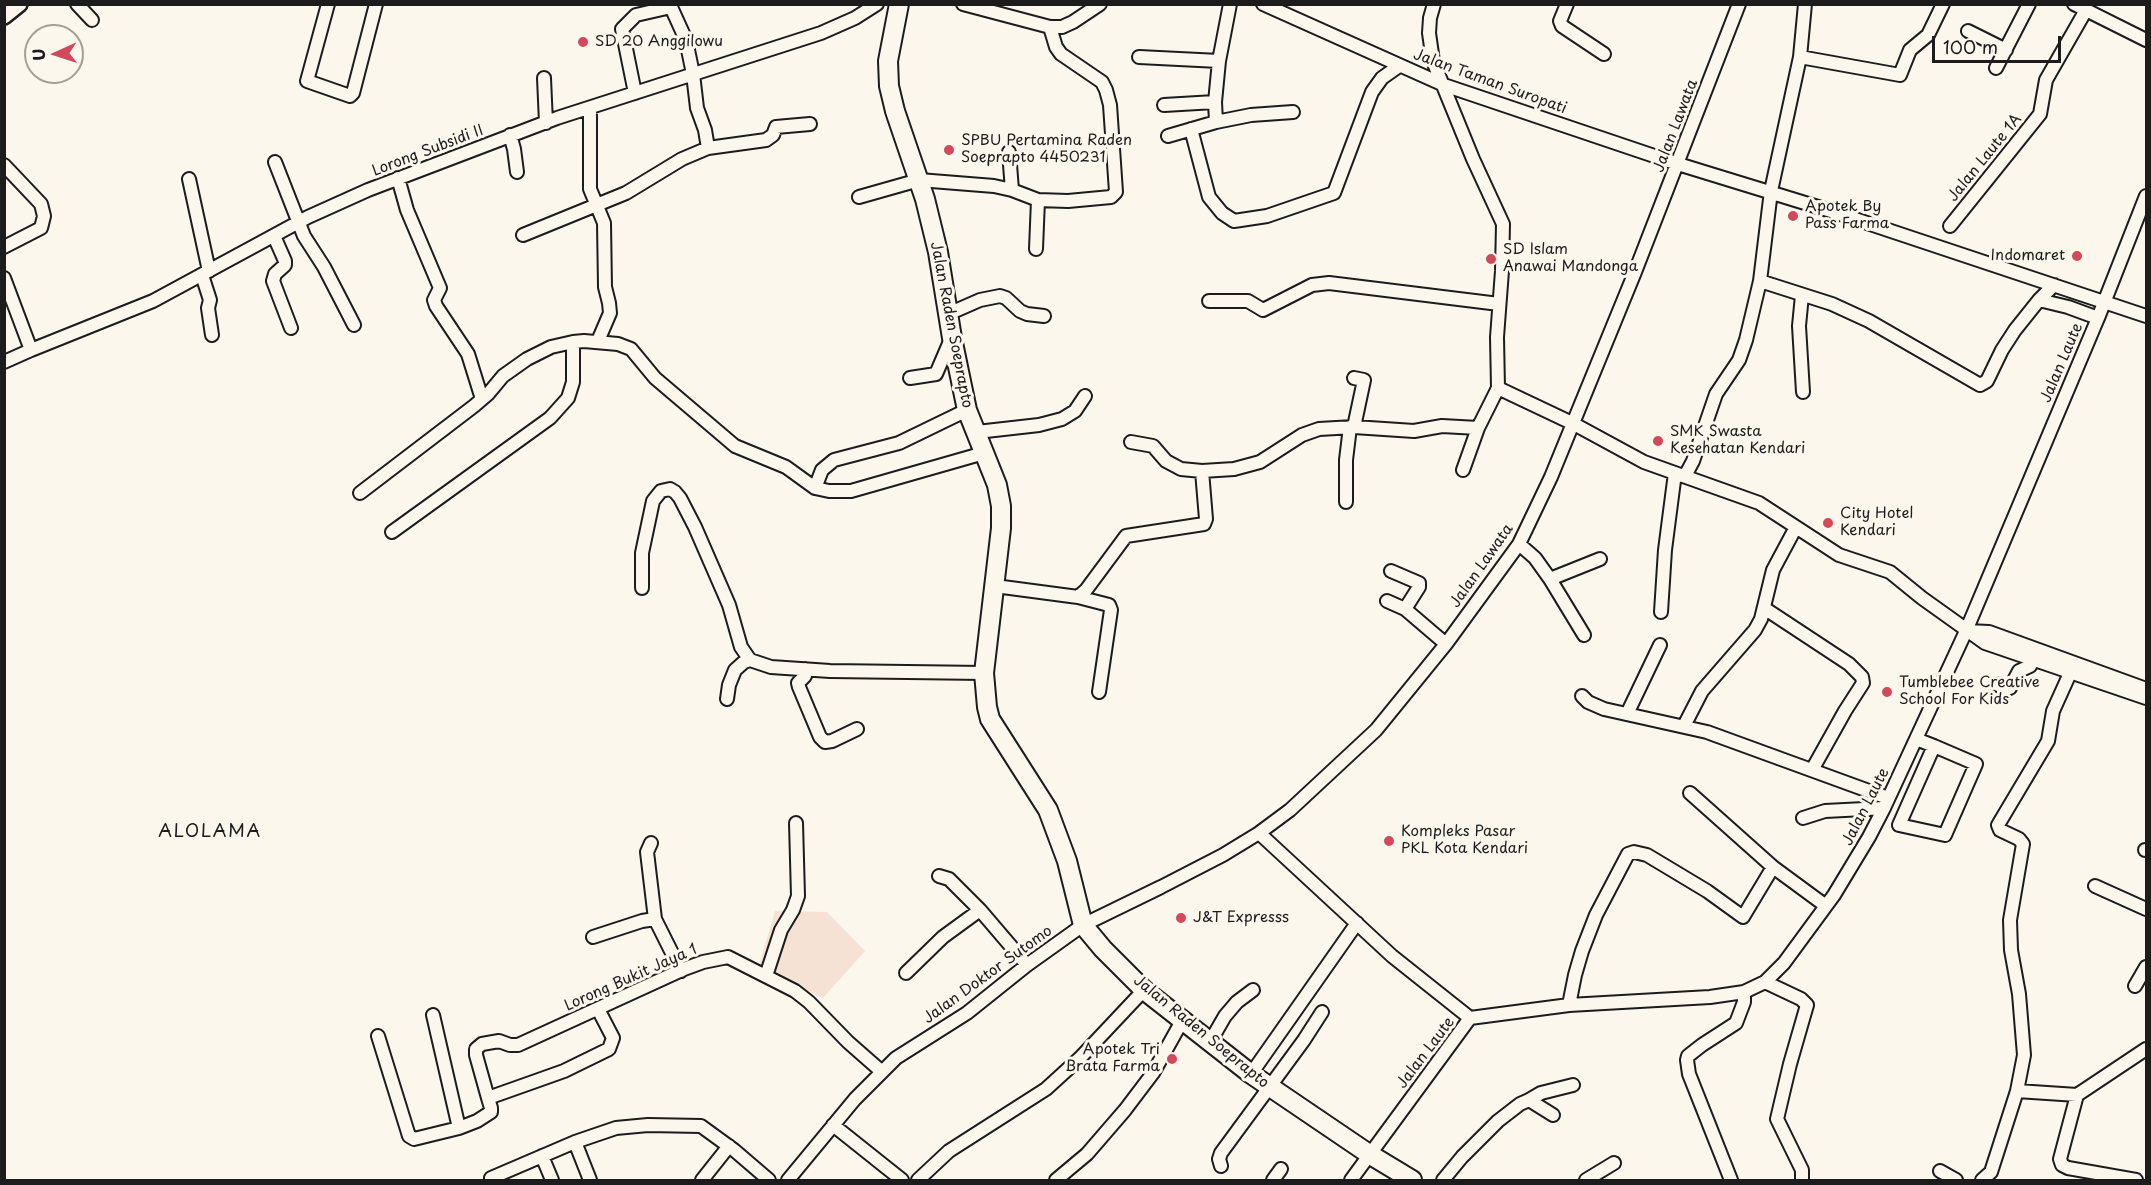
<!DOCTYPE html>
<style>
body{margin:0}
#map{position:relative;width:2151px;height:1185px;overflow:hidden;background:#fbf7ec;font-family:"Playpen Sans",sans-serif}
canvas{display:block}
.frame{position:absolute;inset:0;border:6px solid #1c1c1c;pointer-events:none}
.north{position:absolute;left:24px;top:24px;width:60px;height:60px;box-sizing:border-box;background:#fbf7ec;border:2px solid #a29f99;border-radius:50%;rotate:267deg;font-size:16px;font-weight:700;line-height:24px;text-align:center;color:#1c1c1c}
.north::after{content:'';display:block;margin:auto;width:21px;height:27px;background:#d1495b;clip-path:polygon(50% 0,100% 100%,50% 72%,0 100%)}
.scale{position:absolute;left:1932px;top:36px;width:129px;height:27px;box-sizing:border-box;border:3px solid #1c1c1c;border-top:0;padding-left:8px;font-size:18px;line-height:21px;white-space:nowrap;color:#1c1c1c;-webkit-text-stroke:4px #fbf7ec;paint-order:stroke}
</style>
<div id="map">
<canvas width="2151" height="1185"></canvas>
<div class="frame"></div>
<div class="north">U</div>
<div class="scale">100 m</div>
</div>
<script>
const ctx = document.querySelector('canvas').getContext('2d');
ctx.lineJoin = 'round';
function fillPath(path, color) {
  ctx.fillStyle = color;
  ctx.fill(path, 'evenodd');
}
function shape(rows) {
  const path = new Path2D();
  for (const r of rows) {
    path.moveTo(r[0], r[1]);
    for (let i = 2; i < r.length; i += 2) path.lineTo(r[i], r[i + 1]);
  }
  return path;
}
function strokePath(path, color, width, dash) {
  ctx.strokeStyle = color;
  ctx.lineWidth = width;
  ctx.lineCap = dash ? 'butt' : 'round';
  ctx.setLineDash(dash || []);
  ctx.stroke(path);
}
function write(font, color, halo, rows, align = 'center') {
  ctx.font = font + ' "Playpen Sans",sans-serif';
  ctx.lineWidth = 6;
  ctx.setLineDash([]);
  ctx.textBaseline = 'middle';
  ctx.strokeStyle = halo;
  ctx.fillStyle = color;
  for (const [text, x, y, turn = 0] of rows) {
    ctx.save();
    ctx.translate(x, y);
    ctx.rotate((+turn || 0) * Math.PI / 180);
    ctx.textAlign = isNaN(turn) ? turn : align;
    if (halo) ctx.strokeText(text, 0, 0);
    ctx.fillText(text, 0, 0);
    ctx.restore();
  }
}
fillPath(shape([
 [775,911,827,912,865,951,823,998,758,969]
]), '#f5e2d5');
const minor = shape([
 [77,4,92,20],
 [328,4,307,81,350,96,353,93,376,4],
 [963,4,1050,27,1062,27,1073,22,1100,4],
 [1263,4,1444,85,1678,164,1831,211,2146,316],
 [1434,4,1430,18,1429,33,1433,61,1473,159,1503,224,1502,271,1497,337,1498,388,1574,424,1644,462,1759,503,1839,555,1890,572,1922,598,1985,643,2146,698],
 [1567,4,1560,21,1562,26,1604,54],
 [2074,4,2146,40],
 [1968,31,2006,50],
 [1139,57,1219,61],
 [1800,57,1900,75,1910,50,1928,35,1943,4],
 [1996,68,2029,4],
 [544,78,546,123],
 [635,93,622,29,636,15,671,7,686,40,693,74,697,108,705,130,708,148],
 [1164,105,1215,102,1219,61,1230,4],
 [590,108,590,189,604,223,605,287,609,303,610,313,598,341],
 [1216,122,1251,115,1293,112],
 [1191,129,1209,197,1222,213,1234,221,1267,216,1334,193,1372,92,1382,78,1399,66],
 [510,135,514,149,517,172],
 [1168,136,1216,122,1215,102],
 [275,162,304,236,324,267,354,325],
 [4,165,41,204,44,216,41,228,4,247],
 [398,178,407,210,440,288,434,300,436,306,468,354,482,399],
 [189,179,209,271],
 [1012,190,1038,200,1068,201,1111,197,1116,192,1110,105,1106,90,1102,82,1061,54,1056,47,1050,27],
 [859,197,919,180,994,186,1012,190,1009,152],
 [1950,226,2040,114,2046,80,2086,10],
 [523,235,626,193,682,159,708,148,766,140,773,135,776,127,810,124],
 [274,236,285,261,285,265,275,274,273,281,291,328],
 [1036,249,1038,200],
 [202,275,210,300,208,308,212,335],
 [4,278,31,350],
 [1760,281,1832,304,1869,321,1980,385,1987,381,2002,350,2015,330,2039,300,2054,285],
 [1802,295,1799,326,1803,392],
 [2039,300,2068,307,2098,318],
 [1209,301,1248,301,1263,310,1312,285,1329,283,1499,304],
 [948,314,980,300,1000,296,1006,298,1020,311,1027,314,1044,316],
 [4,362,31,350,153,301,308,217,368,190,557,118,821,33,855,18,877,4],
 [910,378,936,374,951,339],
 [1354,427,1364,380,1354,378],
 [977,432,1039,425,1062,419,1075,411,1085,396],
 [1131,442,1153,446,1166,461,1181,469,1202,471],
 [1463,470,1478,428],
 [1685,476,1693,461,1716,394,1739,360,1746,340,1760,281,1771,191,1800,57,1805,4],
 [815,488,822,470,834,460,899,443,967,410],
 [360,493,474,406,488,394,503,376,527,359,551,347,573,342],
 [1346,502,1346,460,1350,427],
 [392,532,550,418,568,398,573,382,573,342,584,341,618,344,631,349,655,378,735,446,786,467,815,488,829,491,851,491,984,453],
 [1519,544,1535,558,1550,579,1600,559],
 [1391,571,1419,583,1419,587,1405,609],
 [1550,579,1584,635],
 [995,586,1078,597,1086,590,1126,536,1204,524,1206,519,1202,471,1234,469,1260,462,1302,435,1319,429,1354,427,1414,431,1442,426,1478,428,1498,388],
 [642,588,642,553,653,501,661,491,670,489,675,492,680,498,695,527,729,605,741,647,750,660,771,667,830,671,984,673],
 [1078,597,1109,605,1111,610,1099,692],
 [1387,601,1405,609,1446,644],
 [1764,608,1849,664,1862,677,1863,683,1845,711,1812,770],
 [1661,612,1665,550,1675,473],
 [1967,631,1989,632,2146,689],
 [805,669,805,676,798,683,799,687,820,737,825,742,832,741,857,729],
 [1996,684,2006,689,2010,688,2019,671,2030,666,2034,659],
 [1582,696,1588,702,1604,709,1707,732,1888,798],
 [727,699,729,685,735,670,744,662,750,660],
 [1627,714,1660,645],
 [1684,726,1702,691,1755,630,1761,619,1773,570,1796,527],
 [1916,739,1934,746,1899,825,1945,835,1976,764,1934,746],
 [1690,793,1773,867],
 [1803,818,1825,811,1884,808],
 [1259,833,1392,956,1470,1018],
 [651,843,647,852,655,919],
 [2145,850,2146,850],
 [939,876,949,879,980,910],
 [2095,886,2146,909],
 [593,937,642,921,655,919,681,971],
 [906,973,943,937,980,910,1027,965],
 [766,976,781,930,793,910,798,896,796,823],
 [1765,982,1801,999,1807,1005,1790,1064,1777,1119,1802,1170,1802,1180],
 [2135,986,2146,967],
 [1569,1005,1575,975,1582,951,1596,915,1628,854,1634,852,1647,855,1707,891,1743,917,1773,867,1826,906],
 [598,1009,613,1038,609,1049,564,1071,488,1098,476,1055,476,1049,482,1044,499,1041,510,1045,518,1045,684,969,703,962,728,957,795,991,809,1002,848,1042,881,1071],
 [433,1015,459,1128],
 [378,1036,409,1136,414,1139,459,1128,477,1121,491,1112,491,1108,488,1098],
 [1210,1042,1225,1016,1237,1002,1253,990],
 [1251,1074,1357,923],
 [2017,1091,2024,1055,2019,994,2011,950,2010,920,2023,844,2019,839,2000,830,1998,825,2048,741,2053,711,2071,671],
 [1529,1100,1541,1093,1573,1085],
 [833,1125,902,1180],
 [575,1142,590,1180],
 [542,1156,552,1180],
 [1221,1166,1219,1159,1221,1153,1304,1040,1322,1012],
 [1940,1171,1956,1180],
 [491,1178,575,1142,616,1128,648,1125,701,1126,734,1150,769,1180],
 [702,1180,729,1146],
 [788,1180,855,1099,896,1058,967,1013,1027,965,1083,925,1161,887,1223,855,1259,833,1290,810,1376,730,1446,644,1519,544,1551,477,1635,272,1739,4],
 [918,1180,949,1151,1046,1089,1080,1058,1144,990],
 [1056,1180,1087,1154,1125,1110,1153,1073,1182,1021],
 [1273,1180,1281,1169],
 [1351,1180,1470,1018,1569,1005,1710,997,1744,992,1765,982,1784,963,1834,895,1869,837,1884,808,1966,631,2098,318,2146,196],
 [1443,1180,1462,1157,1498,1121,1520,1104,1529,1100,1553,1115],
 [1586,1180,1614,1163],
 [1731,1180,1689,1074,1687,1060,1688,1056,1702,1045,1736,1023,1744,1002,1744,992],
 [1982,1180,1991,1172,2017,1091,2077,1095],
 [2136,1180,2068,1168,2062,1165,2060,1159,2077,1095,2146,1049]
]);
const major = shape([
 [4,16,19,4]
]);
const highway = shape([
 [899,4,888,61,889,86,895,111,925,199,938,252,952,338,967,410,997,485,1001,506,1001,528,984,673,987,707,990,719,1048,810,1067,861,1083,925,1103,949,1144,990,1251,1074,1369,1154,1412,1180]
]);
strokePath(minor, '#1c1c1c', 16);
strokePath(major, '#1c1c1c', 20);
strokePath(highway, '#1c1c1c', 22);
strokePath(minor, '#fbf7ec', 12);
strokePath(major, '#fbf7ec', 15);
strokePath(highway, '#fbf7ec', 18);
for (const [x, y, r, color] of [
 [583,42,6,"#d1495b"],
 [949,150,6,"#d1495b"],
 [1793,216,6,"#d1495b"],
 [2077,256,6,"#d1495b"],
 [1491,259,6,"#d1495b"],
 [1658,441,6,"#d1495b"],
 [1828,523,6,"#d1495b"],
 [1887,692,6,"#d1495b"],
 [1389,841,6,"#d1495b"],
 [1181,918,6,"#d1495b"],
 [1172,1059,6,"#d1495b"]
]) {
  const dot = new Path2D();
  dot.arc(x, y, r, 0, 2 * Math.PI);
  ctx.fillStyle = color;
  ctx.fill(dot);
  strokePath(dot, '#fbf7ec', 2);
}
write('15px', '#1c1c1c', '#fbf7ec', [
 ["SD 20 Anggilowu",595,42],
 ["SPBU Pertamina Raden",961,141],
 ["Soeprapto 4450231",961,158],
 ["Apotek By",1805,207],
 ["Pass Farma",1805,224],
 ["SD Islam",1503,250],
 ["Anawai Mandonga",1503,267],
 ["Indomaret",2065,256,"right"],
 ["SMK Swasta",1670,432],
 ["Kesehatan Kendari",1670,449],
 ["City Hotel",1840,514],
 ["Kendari",1840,531],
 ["Tumblebee Creative",1899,683],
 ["School For Kids",1899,700],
 ["Kompleks Pasar",1401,832],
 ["PKL Kota Kendari",1401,849],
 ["J&T Expresss",1193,918],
 ["Apotek Tri",1160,1050,"right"],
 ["Brata Farma",1160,1067,"right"]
], 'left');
write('15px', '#1c1c1c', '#fbf7ec', [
 ["Jalan Taman Suropati",1490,82,20],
 ["Jalan Lawata",1676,126,-69],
 ["Lorong Subsidi II",428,151,-21],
 ["Jalan Laute 1A",1985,158,-51],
 ["Jalan Raden Soeprapto",951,325,79],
 ["Jalan Laute",2062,363,-67],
 ["Jalan Lawata",1482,566,-55],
 ["Jalan Laute",1866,807,-63],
 ["Jalan Doktor Sutomo",988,975,-36],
 ["Lorong Bukit Jaya 1",631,978,-24],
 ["Jalan Raden Soeprapto",1201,1032,39],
 ["Jalan Laute",1426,1053,-53]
]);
ctx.letterSpacing = '1.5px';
write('18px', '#1c1c1c', '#fbf7ec', [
 ["ALOLAMA",210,832]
]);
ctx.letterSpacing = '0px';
</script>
